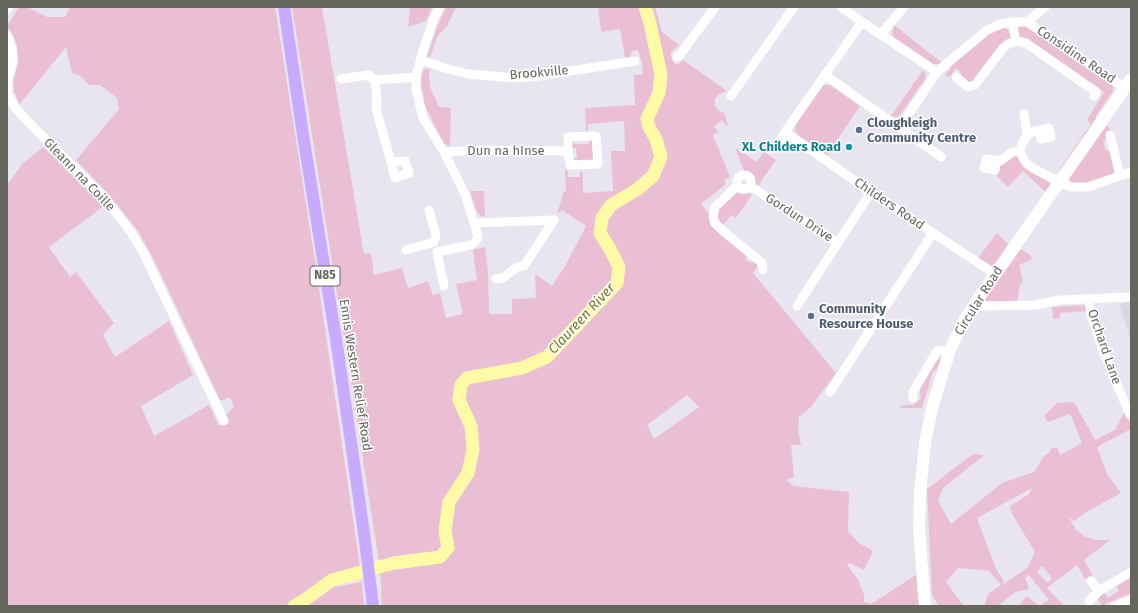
<!DOCTYPE html>
<style>
body{margin:0}
#map{position:relative;width:1138px;height:613px;overflow:hidden;background:#e8e5f0;font-family:"Fira Sans",sans-serif}
canvas{display:block}
.frame{position:absolute;inset:0;border:8px solid #66675c;pointer-events:none}
</style>
<div id="map">
<canvas width="1138" height="613"></canvas>
<div class="frame"></div>
</div>
<script>
const ctx = document.querySelector('canvas').getContext('2d');
ctx.lineJoin = 'round';
function fillPath(path, color) {
  ctx.fillStyle = color;
  ctx.fill(path, 'evenodd');
}
function shape(rows) {
  const path = new Path2D();
  for (const r of rows) {
    if (r.length === 3) {
      path.moveTo(r[0] + r[2], r[1]);
      path.arc(r[0], r[1], r[2], 0, 2 * Math.PI);
      continue;
    }
    path.moveTo(r[0], r[1]);
    for (let i = 2; i < r.length; i += 2) path.lineTo(r[i], r[i + 1]);
  }
  return path;
}
function strokePath(path, color, width, dash) {
  ctx.strokeStyle = color;
  ctx.lineWidth = width;
  ctx.lineCap = dash ? 'butt' : 'round';
  ctx.setLineDash(dash || []);
  ctx.stroke(path);
}
function write(font, color, halo, rows, align = 'center') {
  ctx.font = font + ' "Fira Sans",sans-serif';
  ctx.lineWidth = 3;
  ctx.setLineDash([]);
  ctx.textBaseline = 'middle';
  ctx.strokeStyle = halo;
  ctx.fillStyle = color;
  for (const [text, x, y, turn = 0] of rows) {
    ctx.save();
    ctx.translate(x, y);
    ctx.rotate((+turn || 0) * Math.PI / 180);
    ctx.textAlign = isNaN(turn) ? turn : align;
    if (halo) ctx.strokeText(text, 0, 0);
    ctx.fillText(text, 0, 0);
    ctx.restore();
  }
}
fillPath(shape([
 [1131,302,1131,341,1119,304]
]), '#d9d7df');
fillPath(shape([
 [19,7,27,7,47,17,65,17,70,7,275,7,315,261,360,567,328,575,317,583,317,593,329,588,362,582,364,606,7,606,7,185,23,163,43,147,104,206,49,247,70,277,76,272,114,323,103,335,115,357,169,321,193,375,141,406,154,436,209,405,219,426,229,421,226,415,234,406,229,397,223,400,220,400,156,264,138,231,111,197,76,160,119,109,117,98,100,85,89,85,81,76,72,73,66,47,20,104,14,92,13,82,18,63,17,47,14,37,7,26],
 [292,7,322,7,364,254,371,253,374,275,402,268,408,288,428,281,433,295,440,293,446,318,463,314,456,284,477,280,473,250,485,247,488,271,489,314,512,314,512,299,536,298,535,274,552,286,565,266,586,226,562,210,557,214,564,191,566,191,565,170,568,171,568,177,580,177,580,171,583,172,583,193,613,191,611,151,625,151,624,121,588,124,588,131,586,130,585,108,635,105,634,75,643,74,642,63,638,50,632,51,630,57,625,58,620,29,601,32,598,7,655,7,662,32,679,45,671,52,671,56,673,62,676,64,679,64,683,60,727,91,718,95,715,99,715,106,719,111,724,113,728,125,726,126,722,120,714,126,718,132,713,135,730,177,725,179,725,185,701,204,709,214,711,225,748,254,745,259,750,263,754,259,758,265,753,273,836,373,811,407,799,417,798,431,801,445,791,445,794,477,787,480,793,486,849,492,848,531,859,543,873,551,864,570,850,563,847,565,858,579,864,595,864,602,871,604,916,575,919,606,382,606,380,572,414,567,413,554,402,555,379,562],
 [687,395,699,407,654,439,647,425],
 [410,7,432,7,426,21,408,27],
 [446,7,456,7,447,26,437,37,430,58,427,57,437,27],
 [894,25,941,62,939,64,933,64,894,37,892,33],
 [1020,26,1026,26,1110,83,1113,87,1113,91,1096,116,1096,122,1061,170,1060,169,1091,124,1087,120,1104,92,1029,40,1019,37,1017,31],
 [1005,27,1010,32,1011,38,975,81,969,84,960,77,961,72,956,68,951,76,949,77,945,75,951,68,950,66,988,35,996,30],
 [424,69,430,69,429,77,430,87,439,107,451,108,450,146,444,144,425,106,421,83,422,72],
 [923,70,926,75,925,79,902,112,898,117,891,116],
 [825,85,830,85,860,106,827,155,799,136,796,132,795,128,796,124,822,86],
 [1107,125,1110,130,1106,132,1108,138,1103,140,1106,151,1111,150,1115,173,1104,179,1078,185,1070,182,1069,178],
 [588,138,592,139,593,160,573,161,571,159,577,158,576,148,570,148,571,140,574,139,574,144,589,144],
 [735,148,757,162,764,152,776,160,758,186,755,184,754,175,749,171,744,171],
 [1017,155,1050,183,1051,186,1047,193,1023,171,1008,187,997,176,999,166,1012,156],
 [470,191,484,191,485,217,481,216,477,212],
 [736,192,741,194,749,193,752,195,736,218,731,215,722,227,718,222,716,212,718,208],
 [997,233,1008,244,995,264,992,266,988,264,978,258],
 [1021,249,1030,255,1032,259,1019,265,1023,281,1020,285,1017,302,986,301,985,298],
 [1087,305,1088,311,1060,313,1060,318,1053,319,1052,307],
 [942,356,937,369,933,372,922,408,899,408,902,405,913,405,918,401,921,397,919,388,935,363],
 [1074,402,1095,440,1115,430,1120,420,1125,412,1131,424,1131,429,1097,447,1107,474,1121,493,1088,511,1074,521,1069,517,1076,530,1084,536,1096,540,1110,540,1084,560,1093,575,1085,579,1077,565,1047,588,1064,606,1039,606,1049,600,1029,575,1025,578,1029,589,1015,592,998,606,984,606,988,594,1001,585,989,571,958,568,946,582,964,606,939,606,932,595,927,489,973,454,984,455,943,488,938,501,951,524,1002,483,1034,472,1044,456,1049,453,1052,448,1057,447,1060,455,1082,443,1070,414,1048,422,1044,416,1057,403],
 [1032,488,1029,494,1010,506,1011,512,1035,552,1027,568,1002,585,1004,581,996,569,977,518],
 [1042,566,1052,578,1048,583,1037,572,1039,569],
 [1131,577,1131,593,1105,604,1105,606,1100,606,1101,604,1098,600,1100,596,1102,594,1105,594,1108,598,1119,591,1116,586],
 [1027,596,1039,606,1018,606]
]), '#eabfd4');
strokePath(shape([
 [294,606,306,599,332,580,394,563,440,557,448,548,445,531,449,502,468,473,473,450,471,426,459,400,461,385,467,378,522,368,547,357,617,283,619,267,610,249,600,233,602,218,611,205,638,189,653,176,661,157,656,139,649,127,647,119,659,93,661,75,650,23,645,7]
]), '#fffaa6', 13);
strokePath(shape([
 [440,7,435,16,424,47,416,77,416,89,423,118,444,152,465,194,478,236,476,241,471,245,437,252,444,286],
 [841,7,862,22,785,132,871,192,995,274],
 [1045,7,1027,22,1125,88],
 [7,9,9,7],
 [862,22,937,72],
 [1027,22,1012,22,1016,41,1026,43,1096,92,1094,96],
 [881,34,904,7],
 [7,36,12,48,13,61,8,80,8,95,14,106,28,122,102,195,131,232,143,252,224,421],
 [677,57,679,56,715,7],
 [421,60,445,68,468,74,516,78,539,76,635,61],
 [825,75,941,157],
 [956,77,968,87,975,85,1003,48,1008,44,1016,41],
 [341,79,368,75,375,80],
 [731,96,794,7],
 [1024,114,1027,133,1027,136,1022,144,1020,151,1023,158,1027,164,1031,167,1059,182,1072,187,1088,187,1131,172],
 [900,127,937,72,987,30,1001,24,1012,22],
 [1027,133,1049,128,1051,137,1041,139,1039,130],
 [1110,135,1120,175],
 [775,148,785,132],
 [444,152,481,150,568,151,570,165,598,164,596,136,568,137,568,151],
 [996,160,995,170,984,168,986,159,1000,161,1013,152,1020,151],
 [391,162,395,178,409,173,405,161,391,162,376,108,377,98,375,80,416,77],
 [744,182,7],
 [738,185,715,207,713,217,715,223,723,231,762,263,763,270],
 [750,186,838,243],
 [474,223,554,220,524,266,517,267,503,278,496,279],
 [406,250,434,242,436,235,429,210],
 [1089,300,1091,315,1105,356,1130,415],
 [976,302,983,306,1035,305,1060,300,1131,297],
 [797,306,871,192],
 [830,392,933,233],
 [913,398,913,392,937,351,950,350],
 [1091,581,1099,591],
 [1089,601,1099,591,1131,572],
 [1115,606,1131,600]
]), '#fff', 9);
strokePath(shape([
 [925,606,919,529,920,495,923,462,925,443,932,408,950,350,965,319,976,302,1131,79]
]), '#fff', 12);
strokePath(shape([
 [284,7,303,135,338,352,364,533,373,606]
]), '#c8abff', 12);
for (const [x, y, r, color] of [
 [859,130,4,"#5c6f8a"],
 [849,147,4,"#0f9aa8"],
 [811,316,4,"#5c6f8a"]
]) {
  const dot = new Path2D();
  dot.arc(x, y, r, 0, 2 * Math.PI);
  ctx.fillStyle = color;
  ctx.fill(dot);
  strokePath(dot, '#fff', 1.5);
}
for (const [x, y, w] of [
 [325,276,30]
]) {
  const box = new Path2D();
  box.roundRect(x - w / 2, y - 10, w, 20, 3);
  ctx.fillStyle = '#fff';
  ctx.fill(box);
  strokePath(box, '#66675c', 1);
}
write('bold 12px', '#66675c', null, [
 ["N85",325,276]
]);
write('13px', '#66675c', '#fff', [
 ["Considine Road",1076,55,34],
 ["Brookville",539,73,-5],
 ["Dun na hInse",506,151],
 ["Gleann na Coille",79,175,46],
 ["Childers Road",889,204,34],
 ["Gordun Drive",799,218,33],
 ["Circular Road",979,301,-58],
 ["Orchard Lane",1104,347,71],
 ["Ennis Western Relief Road",355,375,81]
]);
write('bold 13px', '#4e5e75', '#fff', [
 ["Cloughleigh",867,123],
 ["Community Centre",867,138],
 ["Community",819,309],
 ["Resource House",819,324]
], 'left');
write('bold 13px', '#0d838f', '#fff', [
 ["XL Childers Road",841,147]
], 'right');
write('italic 14px', '#787a29', '#fff', [
 ["Claureen River",582,319,-47]
]);
</script>
